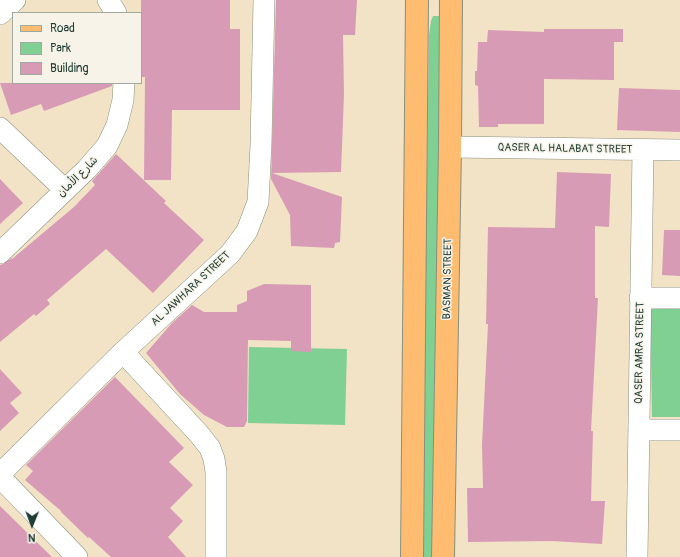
<!DOCTYPE html>
<meta charset="utf-8">
<style>
body{margin:0}
#map{position:relative;width:680px;height:557px;overflow:hidden;background:#f2e2c6;font-family:Pangolin,sans-serif}
canvas{display:block}
.legend{position:absolute;left:12px;top:12px;width:130px;height:72px;box-sizing:border-box;background:#f7f3e8;border:1px solid #a1aaa0;margin:0;padding:5px 7px;list-style:none;font-size:12px;color:#1f3d34}
.legend li{display:flex;align-items:center;gap:8px;height:20px}
.legend b{width:20px;border:1px solid #a1aaa0}
.north{position:absolute;left:12px;top:505px;width:40px;height:40px;-webkit-text-stroke:3px #f7f3e8;paint-order:stroke;rotate:181deg;font-size:11px;font-weight:700;line-height:16px;text-align:center;color:#1f3d34}
.north::after{content:'';display:block;margin:auto;width:14px;height:18px;background:#1f3d34;clip-path:polygon(50% 0,100% 100%,50% 72%,0 100%)}
</style>
<div id="map">
<canvas width="680" height="557"></canvas>
<ul class="legend">
<li><b style="height:5px;background:#fdbc6f"></b>Road</li>
<li><b style="height:11px;background:#7fd092"></b>Park</li>
<li><b style="height:11px;background:#d89bb6"></b>Building</li>
</ul>
<div class="north">N</div>
</div>
<script>
const ctx = document.querySelector('canvas').getContext('2d');
ctx.lineJoin = 'round';
function fillPath(path, color) {
  ctx.fillStyle = color;
  ctx.fill(path, 'evenodd');
}
function shape(rows) {
  const path = new Path2D();
  for (const r of rows) {
    path.moveTo(r[0], r[1]);
    for (let i = 2; i < r.length; i += 2) path.lineTo(r[i], r[i + 1]);
  }
  return path;
}
function strokePath(path, color, width, dash) {
  ctx.strokeStyle = color;
  ctx.lineWidth = width;
  ctx.lineCap = dash ? 'butt' : 'round';
  ctx.setLineDash(dash || []);
  ctx.stroke(path);
}
function write(font, color, halo, rows, align = 'center') {
  ctx.font = font + ' Pangolin,"Playpen Sans Arabic",sans-serif';
  ctx.lineWidth = 3;
  ctx.setLineDash([]);
  ctx.textBaseline = 'middle';
  ctx.strokeStyle = halo;
  ctx.fillStyle = color;
  for (const [text, x, y, turn = 0] of rows) {
    ctx.save();
    ctx.translate(x, y);
    ctx.rotate((+turn || 0) * Math.PI / 180);
    ctx.textAlign = isNaN(turn) ? turn : align;
    if (halo) ctx.strokeText(text, 0, 0);
    ctx.fillText(text, 0, 0);
    ctx.restore();
  }
}
fillPath(shape([
 [433,16,439,16,442,21,434,557,421,557,429,35,431,21],
 [650,303,680,303,680,417,652,417],
 [249,347,347,349,345,425,248,423]
]), '#7fd092');
fillPath(shape([
 [141,0,230,0,230,29,240,29,240,110,172,110,171,180,144,180,145,77,141,77],
 [276,0,357,0,355,35,343,35,344,94,341,172,272,173,342,197,340,242,335,243,334,248,291,246,290,215,271,179],
 [544,29,623,29,623,42,614,42,614,80,544,79,544,124,498,124,498,127,479,127,478,86,475,85,475,71,477,71,478,42,487,42,488,30,544,32],
 [0,83,112,83,112,86,44,111,41,104,11,115],
 [619,88,680,90,680,132,617,130],
 [116,154,166,201,164,203,204,240,153,293,106,249,47,300,50,304,36,316,34,314,0,342,0,265,3,264,12,258,12,259,74,207,95,185,92,181],
 [557,172,611,174,609,227,595,226,595,298,598,298,591,431,593,431,591,501,605,501,602,544,552,541,468,542,467,488,483,488,482,445,488,324,486,324,488,227,555,228],
 [0,179,23,203,0,224],
 [664,230,680,230,680,276,662,275],
 [264,284,311,285,311,352,291,351,291,341,248,340,247,421,244,427,227,427,204,415,180,394,146,353,172,323,192,305,204,312,237,312,237,305,247,301,247,291],
 [0,369,22,393,10,403,19,413,0,431],
 [115,377,184,448,169,462,193,485,170,508,183,521,168,537,186,557,111,557,89,537,88,538,61,512,61,511,25,480,33,471,26,465],
 [0,506,52,557,0,557]
]), '#d89bb6');
const street = shape([
 [108,0,116,13],
 [0,14,15,0],
 [0,128,65,190],
 [450,147,680,150],
 [0,253,87,169,107,146,117,125,123,100,124,83],
 [640,298,680,298],
 [123,352,199,434,210,448,214,459,216,472,216,557],
 [639,430,680,430],
 [0,474,123,352,230,254,247,231,258,202,261,145,264,0],
 [0,477,77,557],
 [637,557,643,150]
]);
const primary = shape([
 [412,557,417,0],
 [443,557,450,147,451,0]
]);
strokePath(street, '#88907d', 22);
strokePath(primary, '#88907d', 24);
strokePath(street, '#fff', 21);
strokePath(primary, '#fdbc6f', 22);
write('11px', '#1f3d34', '#f7f3e8', [
 ["QASER AL HALABAT STREET",565,149,1],
 ["شارع الأمان",78,177,-45],
 ["BASMAN STREET",448,279,-89],
 ["AL JAWHARA STREET",191,289,-43],
 ["QASER AMRA STREET",640,353,-89]
]);
</script>
